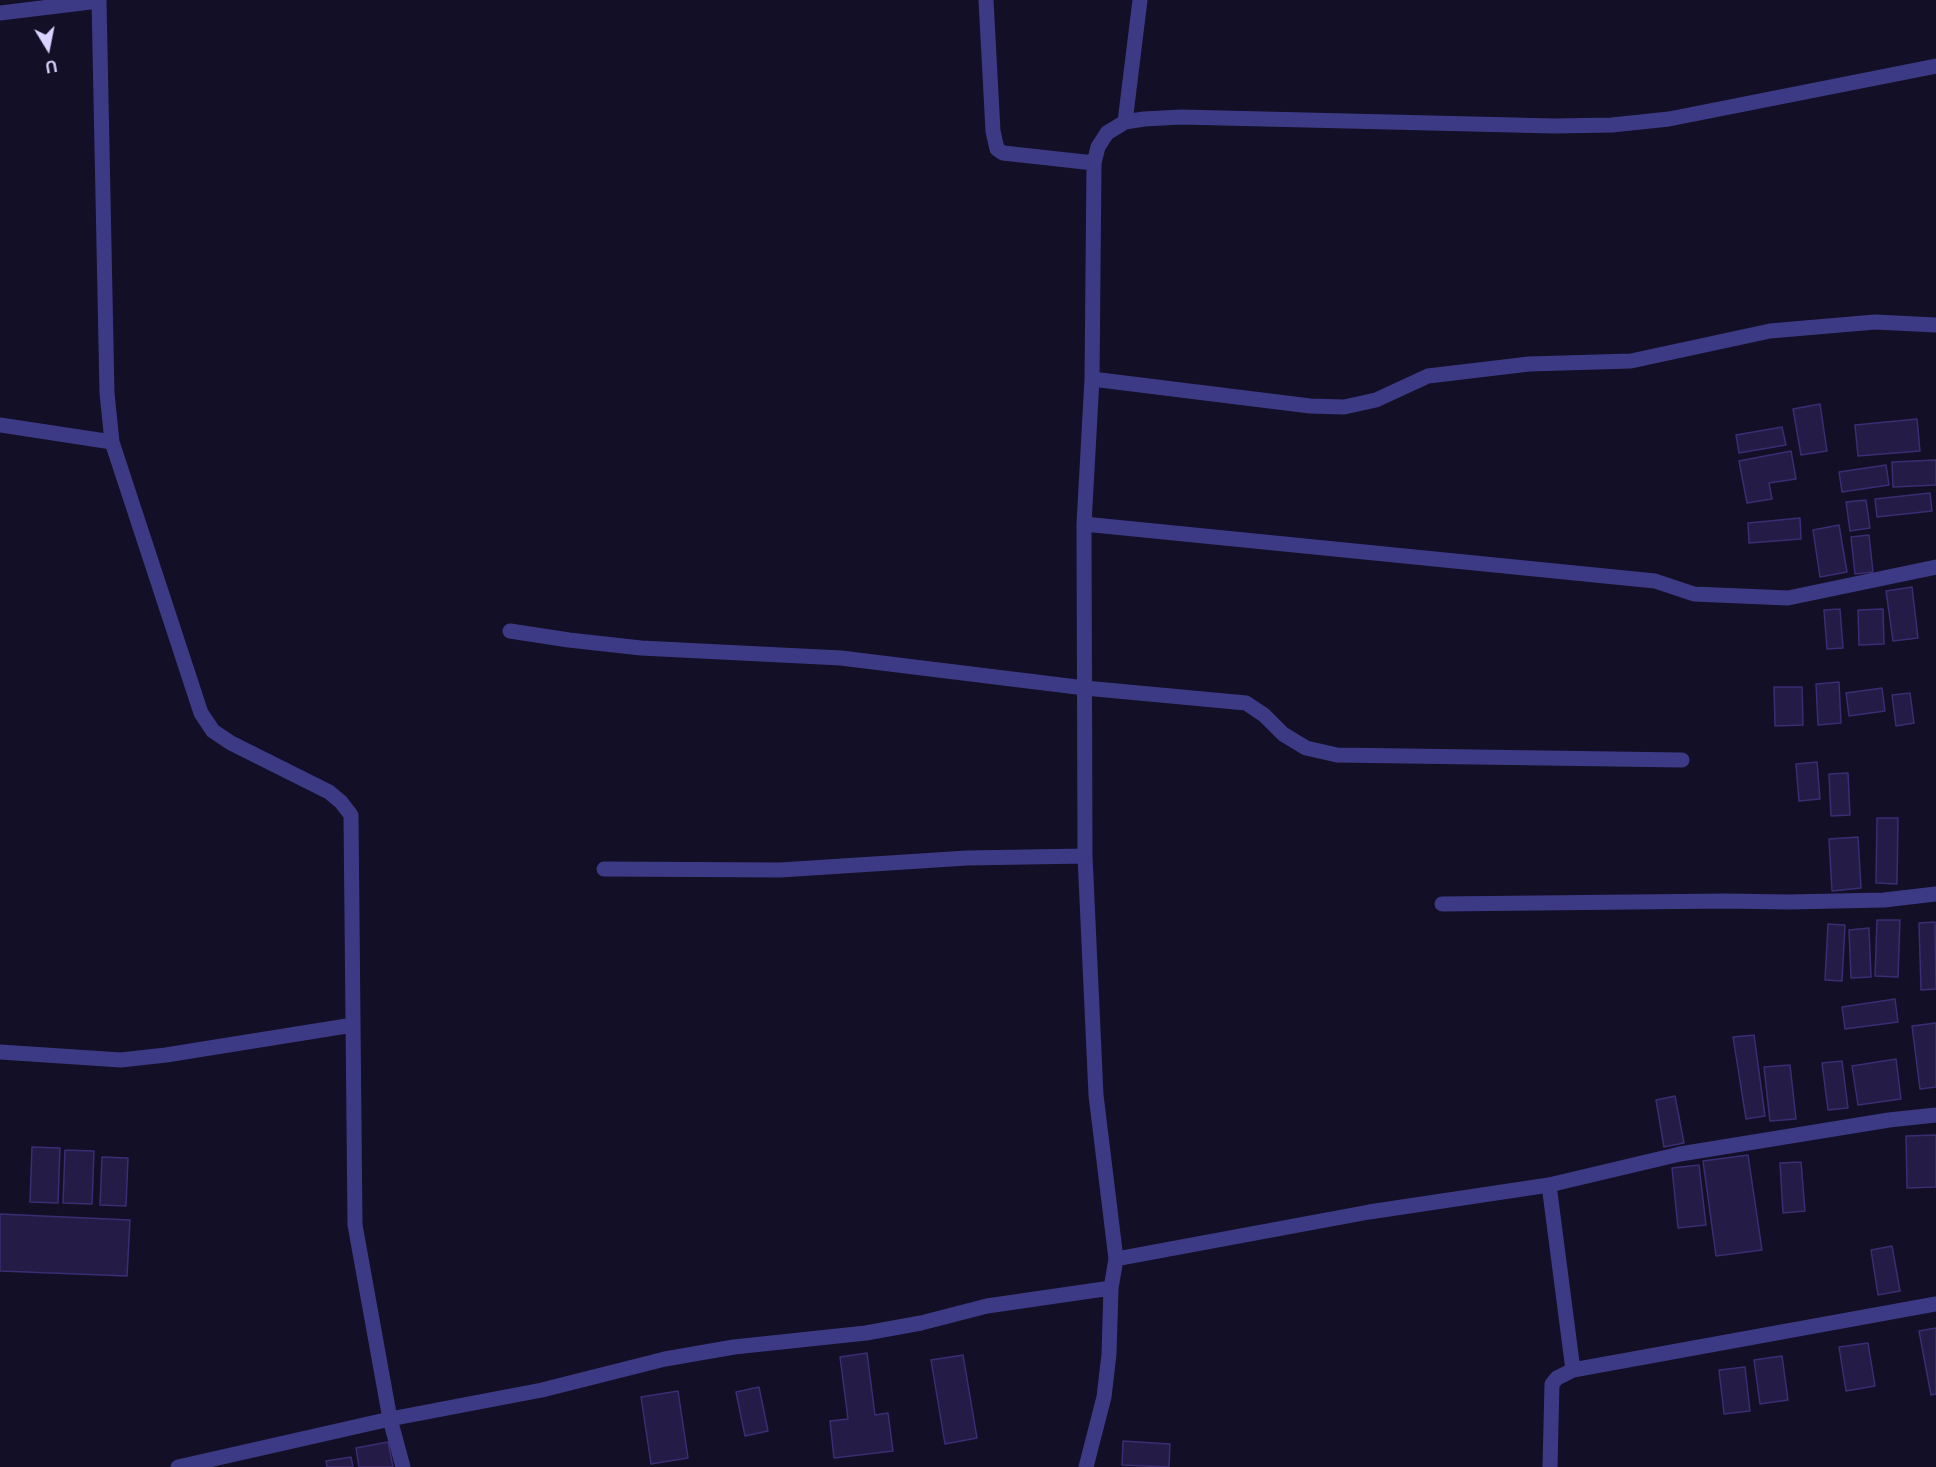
<!DOCTYPE html>
<style>
body{margin:0}
#map{position:relative;width:1936px;height:1467px;overflow:hidden;background:#130f26;font-family:Arial,sans-serif}
canvas{display:block}
.north{position:absolute;left:18px;top:18px;width:60px;height:60px;-webkit-text-stroke:4px #130f26;paint-order:stroke;rotate:170deg;font-size:16px;font-weight:700;line-height:24px;text-align:center;color:#d9d4ff}
.north::after{content:'';display:block;margin:auto;width:21px;height:27px;background:#d9d4ff;clip-path:polygon(50% 0,100% 100%,50% 72%,0 100%)}
</style>
<div id="map">
<canvas width="1936" height="1467"></canvas>
<div class="north">U</div>
</div>
<script>
const ctx = document.querySelector('canvas').getContext('2d');
ctx.lineJoin = 'round';
function fillPath(path, color) {
  ctx.fillStyle = color;
  ctx.fill(path, 'evenodd');
}
function shape(rows) {
  const path = new Path2D();
  for (const r of rows) {
    path.moveTo(r[0], r[1]);
    for (let i = 2; i < r.length; i += 2) path.lineTo(r[i], r[i + 1]);
  }
  return path;
}
function strokePath(path, color, width, dash) {
  ctx.strokeStyle = color;
  ctx.lineWidth = width;
  ctx.lineCap = dash ? 'butt' : 'round';
  ctx.setLineDash(dash || []);
  ctx.stroke(path);
}
const building = shape([
 [1820,404,1827,451,1801,455,1793,409,1820,404],
 [1917,419,1920,451,1858,456,1855,425,1917,419],
 [1782,427,1786,445,1739,453,1736,435,1782,427],
 [1791,451,1796,479,1769,483,1772,499,1747,503,1739,461,1791,451],
 [1936,460,1936,485,1893,487,1892,462,1936,460],
 [1886,465,1889,485,1842,492,1839,472,1886,465],
 [1930,493,1932,511,1877,517,1875,499,1930,493],
 [1866,500,1870,528,1850,531,1846,502,1866,500],
 [1800,518,1801,539,1749,543,1748,523,1800,518],
 [1839,525,1847,572,1820,577,1813,530,1839,525],
 [1869,535,1873,572,1855,574,1851,537,1869,535],
 [1912,587,1918,638,1893,641,1886,591,1912,587],
 [1840,609,1843,648,1827,649,1824,610,1840,609],
 [1883,609,1884,644,1859,645,1858,610,1883,609],
 [1839,682,1841,723,1818,725,1816,684,1839,682],
 [1774,687,1802,687,1803,725,1775,726,1774,687],
 [1882,688,1885,711,1849,716,1846,693,1882,688],
 [1910,693,1914,723,1896,726,1892,695,1910,693],
 [1817,762,1820,799,1799,801,1796,764,1817,762],
 [1848,773,1850,815,1831,816,1829,774,1848,773],
 [1877,818,1898,818,1897,884,1876,883,1877,818],
 [1858,837,1861,888,1832,891,1829,839,1858,837],
 [1877,920,1900,920,1898,977,1875,976,1877,920],
 [1935,922,1936,989,1921,990,1919,923,1935,922],
 [1828,924,1845,925,1842,981,1825,980,1828,924],
 [1869,928,1871,977,1851,978,1849,930,1869,928],
 [1895,999,1898,1022,1845,1029,1842,1007,1895,999],
 [1936,1023,1936,1087,1920,1089,1912,1026,1936,1023],
 [1754,1035,1765,1116,1746,1119,1733,1037,1754,1035],
 [1896,1059,1901,1099,1858,1105,1852,1066,1896,1059],
 [1842,1061,1848,1108,1828,1110,1822,1063,1842,1061],
 [1790,1065,1796,1119,1770,1121,1764,1067,1790,1065],
 [1675,1096,1684,1143,1664,1147,1656,1100,1675,1096],
 [1936,1135,1936,1187,1907,1188,1906,1136,1936,1135],
 [32,1147,60,1148,58,1203,30,1202,32,1147],
 [65,1150,94,1151,92,1204,63,1203,65,1150],
 [1748,1155,1762,1250,1716,1256,1703,1161,1748,1155],
 [102,1157,128,1158,126,1206,100,1205,102,1157],
 [1801,1162,1805,1211,1783,1213,1780,1163,1801,1162],
 [1699,1165,1706,1225,1678,1228,1672,1168,1699,1165],
 [0,1214,130,1220,127,1276,0,1271,0,1214],
 [1892,1246,1900,1291,1878,1295,1871,1250,1892,1246],
 [1936,1328,1936,1394,1931,1395,1919,1331,1936,1328],
 [1868,1343,1875,1386,1846,1391,1839,1347,1868,1343],
 [867,1353,875,1415,888,1413,893,1451,834,1458,830,1421,848,1419,840,1357,867,1353],
 [963,1355,977,1438,945,1444,931,1360,963,1355],
 [1782,1356,1788,1400,1760,1404,1754,1360,1782,1356],
 [1745,1367,1750,1411,1724,1414,1719,1370,1745,1367],
 [759,1387,768,1431,745,1436,736,1392,759,1387],
 [678,1391,688,1458,651,1464,641,1397,678,1391],
 [1123,1441,1170,1444,1169,1467,1122,1465,1123,1441],
 [388,1442,393,1467,359,1467,356,1448,388,1442],
 [351,1457,353,1467,327,1467,326,1461,351,1457]
]);
fillPath(building, '#241b47');
strokePath(building, '#3b2d73', 1.5);
strokePath(shape([
 [99,0,107,393,112,442,201,713,213,731,231,743,329,792,341,802,351,815,355,1225,390,1419,403,1467],
 [986,0,993,131,997,149,1003,153,1094,163],
 [0,13,99,1],
 [1125,122,1140,0],
 [1092,379,1310,406,1344,407,1376,400,1428,376,1529,364,1631,361,1770,331,1875,322,1936,325],
 [0,425,112,442],
 [1084,524,1655,581,1694,594,1788,598,1936,567],
 [510,631,569,640,641,648,841,658,1085,688,1246,703,1264,715,1283,734,1306,748,1337,755,1682,760],
 [604,869,780,870,967,858,1085,856],
 [1442,904,1725,901,1789,902,1884,900,1936,894],
 [0,1052,121,1060,166,1055,353,1025],
 [1549,1185,1573,1370],
 [1116,1259,1369,1212,1549,1185,1680,1154,1889,1120,1936,1115],
 [178,1467,390,1419,542,1390,665,1359,734,1347,866,1333,921,1323,987,1306,1111,1288],
 [1086,1467,1104,1397,1109,1354,1111,1288,1116,1259,1096,1095,1085,856,1084,524,1092,379,1094,163,1098,147,1107,133,1125,122,1144,119,1181,117,1555,126,1612,125,1669,119,1936,66],
 [1550,1467,1552,1384,1557,1378,1573,1370,1936,1304]
]), '#3d3a85', 15);
</script>
